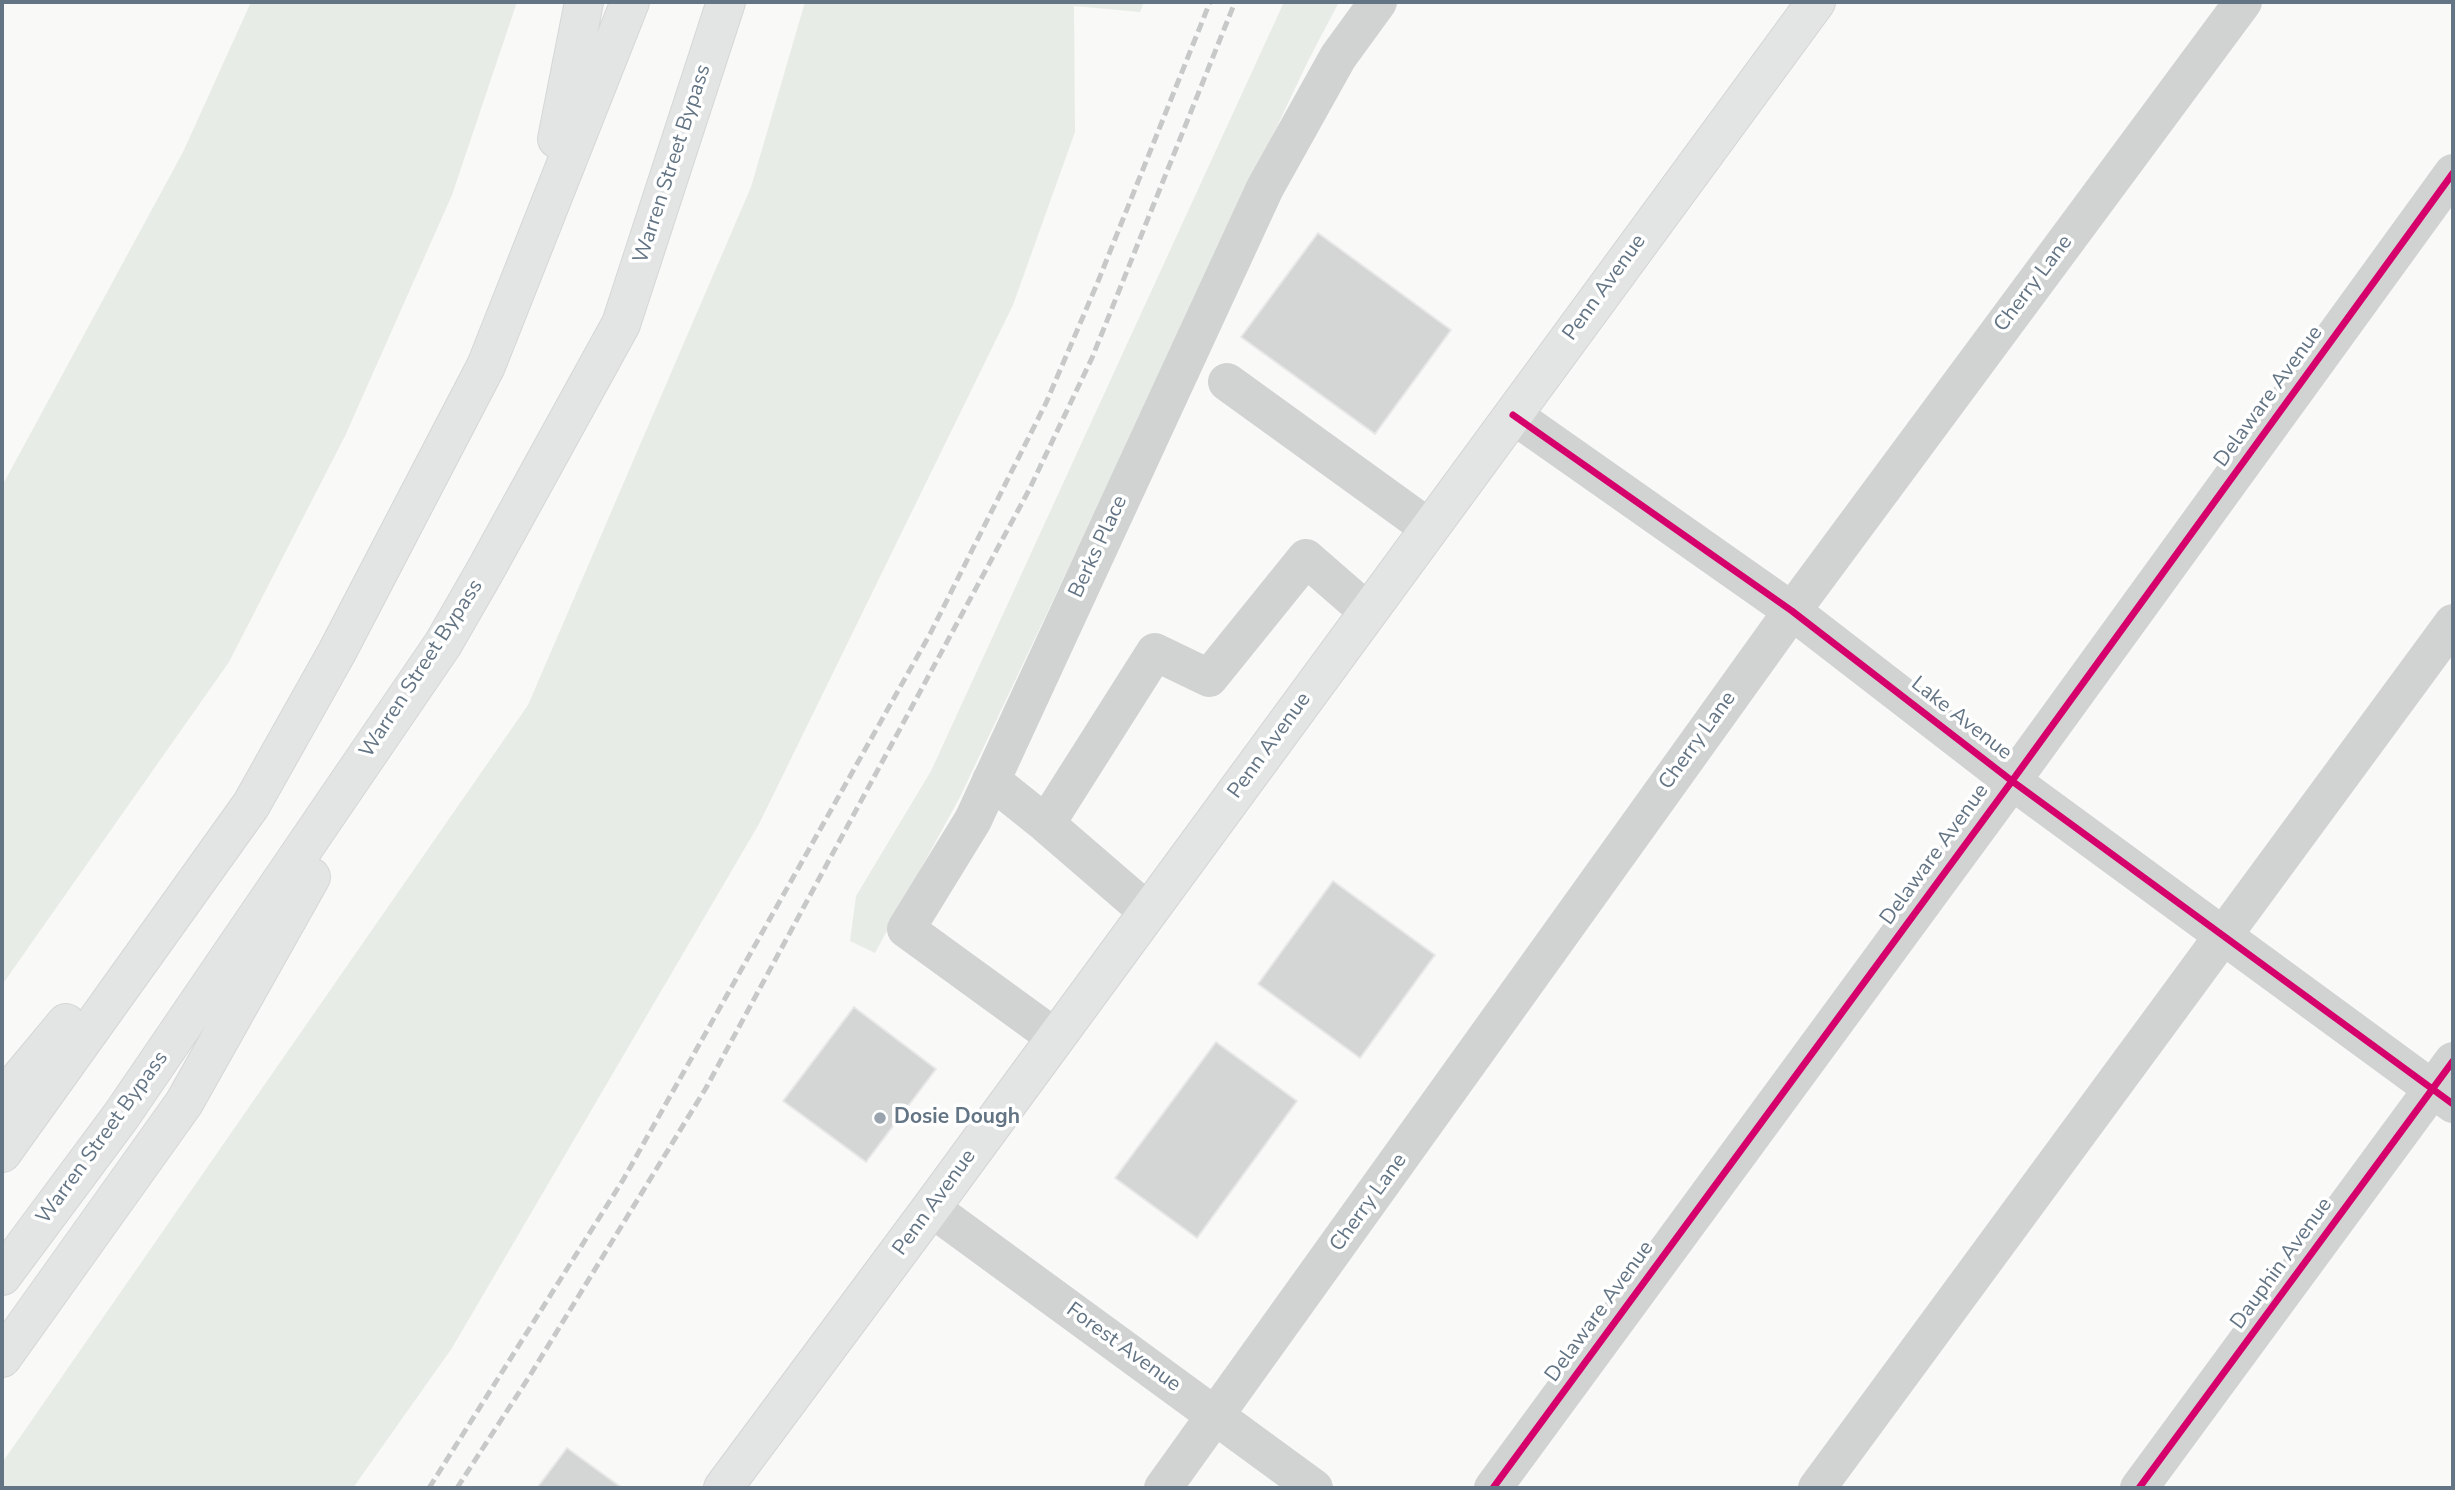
<!DOCTYPE html>
<style>
body{margin:0}
#map{position:relative;width:2455px;height:1490px;overflow:hidden;background:#f9f9f8;font-family:"Nunito Sans",sans-serif}
canvas{display:block}
.frame{position:absolute;inset:0;border:4px solid #637484;pointer-events:none}
</style>
<div id="map">
<canvas width="2455" height="1490"></canvas>
<div class="frame"></div>
</div>
<script>
const ctx = document.querySelector('canvas').getContext('2d');
ctx.lineJoin = 'round';
function fillPath(path, color) {
  ctx.fillStyle = color;
  ctx.fill(path, 'evenodd');
}
function shape(rows) {
  const path = new Path2D();
  for (const r of rows) {
    path.moveTo(r[0], r[1]);
    for (let i = 2; i < r.length; i += 2) path.lineTo(r[i], r[i + 1]);
  }
  return path;
}
function strokePath(path, color, width, dash) {
  ctx.strokeStyle = color;
  ctx.lineWidth = width;
  ctx.lineCap = dash ? 'butt' : 'round';
  ctx.setLineDash(dash || []);
  ctx.stroke(path);
}
function write(font, color, halo, rows, align = 'center') {
  ctx.font = font + ' "Nunito Sans",sans-serif';
  ctx.lineWidth = 7;
  ctx.setLineDash([]);
  ctx.textBaseline = 'middle';
  ctx.strokeStyle = halo;
  ctx.fillStyle = color;
  for (const [text, x, y, turn = 0] of rows) {
    ctx.save();
    ctx.translate(x, y);
    ctx.rotate((+turn || 0) * Math.PI / 180);
    ctx.textAlign = isNaN(turn) ? turn : align;
    if (halo) ctx.strokeText(text, 0, 0);
    ctx.fillText(text, 0, 0);
    ctx.restore();
  }
}
fillPath(shape([
 [251,2,517,2,452,195,345,436,229,662,2,985,2,486,183,152],
 [805,2,1144,2,1140,12,1074,6,1075,132,1013,305,759,824,452,1348,353,1488,2,1488,2,1463,528,705,751,187],
 [1284,2,1339,2,1308,61,960,797,875,953,850,941,856,896,931,771]
]), '#e8ece6');
const building = shape([
 [1318,233,1451,330,1375,434,1241,337,1318,233],
 [1333,881,1435,955,1360,1058,1258,984,1333,881],
 [854,1007,936,1069,866,1162,783,1101,854,1007],
 [1216,1042,1297,1101,1197,1238,1115,1178,1216,1042],
 [567,1448,622,1488,537,1488,567,1448]
]);
fillPath(building, '#d4d5d5');
strokePath(building, '#e8e8e8', 2);
const major = shape([
 [723,1488,931,1208,1816,2]
]);
const highway = shape([
 [557,139,584,2],
 [2,1100,66,1023],
 [2,1153,251,805,337,652,486,366,630,2],
 [2,1276,121,1116,443,644,485,571,621,324,726,2],
 [2,1358,184,1103,311,877]
]);
strokePath(major, '#d4d5d6', 40);
strokePath(highway, '#d5d7d7', 40);
strokePath(shape([
 [1227,382,1429,528],
 [1513,415,1792,611,2012,781,2453,1104],
 [991,780,1046,824],
 [1148,912,1046,824,1155,652,1209,678,1306,558,1368,612],
 [1056,1038,906,929,973,820,1265,188,1338,57,1378,2],
 [931,1208,1314,1488],
 [1163,1488,1792,611,2243,2],
 [1493,1488,2012,781,2453,173],
 [1817,1488,2453,623],
 [2139,1488,2453,1061]
]), '#d1d3d3', 38);
strokePath(major, '#e3e4e4', 38);
strokePath(highway, '#e3e4e4', 38);
strokePath(shape([
 [429,1488,623,1180,930,634,1046,403,1097,284,1210,2],
 [457,1488,529,1377,706,1088,1029,490,1092,358,1235,2]
]), '#c7c9c9', 5, [10, 5]);
strokePath(shape([
 [1513,415,1792,611,2012,781,2453,1104],
 [1493,1488,2012,781,2453,173],
 [2139,1488,2453,1061]
]), '#d6006c', 7);
for (const [x, y, r, color] of [
 [880,1118,7,"#98a3ad"]
]) {
  const dot = new Path2D();
  dot.arc(x, y, r, 0, 2 * Math.PI);
  ctx.fillStyle = color;
  ctx.fill(dot);
  strokePath(dot, '#fff', 2.5);
}
write('21px', '#637484', '#fff', [
 ["Warren Street Bypass",673,164,-72],
 ["Cherry Lane",2034,284,-53],
 ["Penn Avenue",1605,288,-54],
 ["Delaware Avenue",2269,397,-54],
 ["Berks Place",1099,547,-65],
 ["Warren Street Bypass",422,669,-57],
 ["Lake Avenue",1961,719,38],
 ["Cherry Lane",1698,741,-54],
 ["Penn Avenue",1270,746,-54],
 ["Delaware Avenue",1935,855,-54],
 ["Warren Street Bypass",103,1138,-54],
 ["Penn Avenue",935,1203,-54],
 ["Cherry Lane",1369,1203,-54],
 ["Dauphin Avenue",2282,1264,-54],
 ["Delaware Avenue",1600,1312,-54],
 ["Forest Avenue",1123,1348,36]
]);
write('bold 21px', '#637484', '#fff', [
 ["Dosie Dough",894,1118]
], 'left');
</script>
